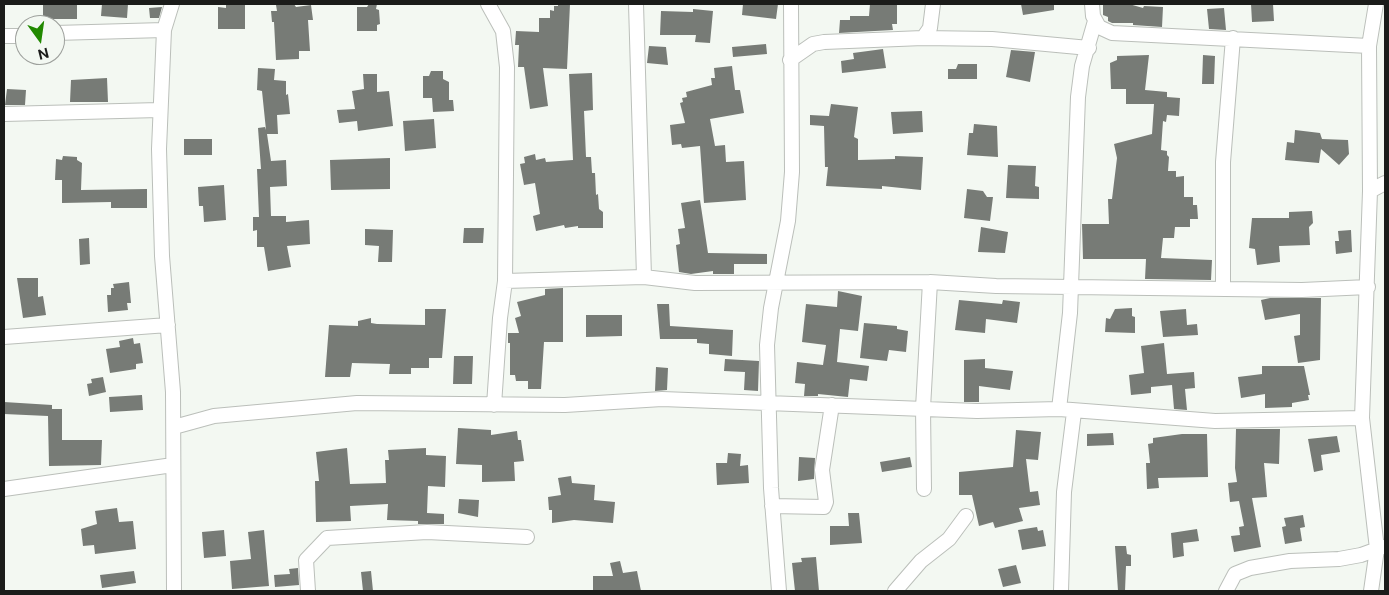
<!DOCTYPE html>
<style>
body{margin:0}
#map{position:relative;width:1389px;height:595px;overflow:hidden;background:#f3f8f2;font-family:"Public Sans",sans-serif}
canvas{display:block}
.frame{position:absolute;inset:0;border:5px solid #1b1c1a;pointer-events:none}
.north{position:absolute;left:15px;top:15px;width:50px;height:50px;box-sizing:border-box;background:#f3f8f2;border:1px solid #9da09c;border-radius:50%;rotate:166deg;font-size:14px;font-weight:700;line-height:20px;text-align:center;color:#1b1c1a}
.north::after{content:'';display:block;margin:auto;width:18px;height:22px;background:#218900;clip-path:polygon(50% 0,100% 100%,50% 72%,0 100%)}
</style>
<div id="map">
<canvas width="1389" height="595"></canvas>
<div class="frame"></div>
<div class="north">N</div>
</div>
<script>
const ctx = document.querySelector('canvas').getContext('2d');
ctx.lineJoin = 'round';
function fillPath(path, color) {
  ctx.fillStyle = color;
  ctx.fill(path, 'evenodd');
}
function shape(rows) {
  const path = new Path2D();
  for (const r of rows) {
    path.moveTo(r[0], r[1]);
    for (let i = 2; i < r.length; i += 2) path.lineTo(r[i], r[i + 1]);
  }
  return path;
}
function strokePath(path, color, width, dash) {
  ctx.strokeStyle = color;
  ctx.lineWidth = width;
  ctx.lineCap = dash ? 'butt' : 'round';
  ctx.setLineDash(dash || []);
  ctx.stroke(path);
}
fillPath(shape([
 [43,4,77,4,77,19,43,19],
 [102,4,128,4,127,18,101,16],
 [226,4,245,4,245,29,218,29,218,7,226,8],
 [294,4,296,7,311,5,313,20,308,20,310,51,299,51,299,59,276,60,274,22,272,22,271,11,277,11,276,5],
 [369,4,377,4,376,9,379,10,380,24,377,25,377,31,357,31,357,7,367,7],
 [558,4,570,4,567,69,543,68,548,106,530,109,524,67,518,67,519,45,515,45,516,31,539,32,539,18,550,18,550,10,554,11,554,6,558,6],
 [743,4,778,4,776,19,742,15],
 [870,4,897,4,897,24,892,24,893,30,839,33,840,20,850,20,850,16,869,16],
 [1021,4,1054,4,1054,10,1023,15],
 [1103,4,1129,4,1143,8,1144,6,1163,7,1162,27,1133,25,1133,23,1112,23,1108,21,1108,17,1103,15],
 [1251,4,1273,4,1274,21,1252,22],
 [162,7,159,18,150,18,149,8],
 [1224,8,1226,30,1209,29,1207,9],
 [693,9,713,11,710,43,695,42,696,35,660,35,661,11,693,12],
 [766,44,767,54,733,57,732,47],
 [649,46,666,47,668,65,647,63],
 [883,49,886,68,842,73,841,61,854,59,853,53],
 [1011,50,1035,52,1030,82,1006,77],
 [1149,55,1145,90,1167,92,1167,97,1180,98,1179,116,1167,115,1166,122,1163,121,1161,150,1167,151,1167,155,1169,157,1168,171,1176,171,1176,177,1184,176,1184,197,1193,197,1193,205,1197,205,1198,219,1190,219,1190,227,1175,227,1174,238,1163,238,1161,258,1212,260,1211,280,1145,279,1146,259,1083,259,1082,224,1109,224,1108,199,1112,199,1117,158,1114,144,1152,134,1154,104,1126,104,1126,89,1111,89,1110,63,1117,60,1117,56],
 [1203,55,1215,56,1214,84,1202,84],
 [958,64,977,64,977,79,948,79,948,69,956,69],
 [732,66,735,90,740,90,744,113,710,119,715,146,725,145,726,162,744,161,746,200,704,203,700,146,682,148,681,144,672,145,670,125,685,123,680,103,683,102,682,98,687,97,686,92,712,85,711,78,715,78,714,68],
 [258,68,275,69,274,80,286,81,286,95,288,94,290,114,277,115,278,134,267,134,271,161,286,160,287,186,270,187,271,216,286,216,286,222,309,220,310,244,287,246,291,267,268,271,264,247,257,247,257,230,253,231,253,217,259,217,257,169,261,169,258,128,265,127,266,130,262,91,257,90],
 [431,71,443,71,443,79,449,82,449,100,453,100,454,111,433,112,432,98,423,98,423,76,429,76],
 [592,73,593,110,584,111,586,157,591,157,592,173,595,173,596,195,598,194,599,209,603,212,603,228,578,228,578,226,565,228,564,225,536,231,533,216,540,214,535,183,524,185,520,164,525,163,524,157,535,154,536,160,545,158,546,162,573,160,569,74],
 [363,74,377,74,377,92,389,91,393,126,358,131,357,121,339,123,337,110,355,109,352,91,364,89],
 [107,78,108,102,70,102,71,80],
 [7,89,26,90,25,105,5,105],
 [831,104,858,107,854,137,858,139,858,160,895,159,895,156,923,157,921,190,882,186,882,189,826,186,828,167,825,167,824,126,810,125,810,115,829,116],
 [922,111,923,132,893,134,891,112],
 [434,119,436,148,405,151,403,121],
 [974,124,997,126,998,157,967,155,969,133,973,133],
 [1295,130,1320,133,1322,139,1348,140,1349,154,1339,165,1321,149,1319,163,1285,160,1287,142,1294,143],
 [184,139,212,139,212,155,184,155],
 [63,156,77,157,77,160,82,163,81,190,147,189,147,208,111,208,111,202,62,203,62,180,55,180,56,159,62,160],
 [390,158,390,189,331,190,330,160],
 [1008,165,1036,166,1035,186,1039,187,1039,199,1006,198],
 [224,185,226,220,204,222,203,206,199,206,198,187],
 [967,189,983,191,987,197,993,197,990,221,964,218],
 [700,200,708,253,767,254,767,264,734,264,734,274,713,274,713,271,691,274,679,272,676,245,680,244,678,229,685,228,681,203],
 [1312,211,1313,223,1309,227,1310,245,1279,246,1280,262,1257,265,1255,249,1249,248,1252,218,1289,218,1289,212],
 [981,227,1008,232,1005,253,978,252],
 [464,228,484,228,483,243,463,243],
 [365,229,393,230,392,262,378,262,379,246,365,245],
 [1351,230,1352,252,1336,254,1335,241,1339,241,1338,231],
 [89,238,90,264,80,265,79,239],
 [17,278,38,278,38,297,43,296,46,315,23,318],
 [129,282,131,303,127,303,128,310,108,312,107,295,111,295,111,288,114,288,113,284],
 [563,288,563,342,544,342,541,389,528,389,528,381,516,381,515,375,510,375,510,343,508,343,508,333,519,333,515,318,521,316,517,302,545,295,545,289],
 [838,291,862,296,858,331,840,329,837,362,869,366,867,381,850,379,848,397,818,394,818,396,804,396,805,384,795,383,797,362,823,365,826,345,802,342,806,304,837,307],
 [1270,298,1321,298,1320,360,1298,363,1294,336,1300,335,1300,314,1265,320,1261,300],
 [959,300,1002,304,1003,300,1020,302,1017,323,986,319,985,333,955,330],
 [657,304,669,304,670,326,733,330,732,356,709,354,709,344,697,343,697,339,660,339],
 [1132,308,1132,316,1135,317,1135,333,1105,332,1106,318,1110,319,1115,309],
 [425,309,446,309,442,358,429,358,429,368,411,368,411,374,389,374,390,364,352,363,350,377,325,377,329,325,358,326,358,321,371,318,371,323,377,324,425,325],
 [1186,309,1187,325,1197,324,1198,335,1163,337,1160,311],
 [586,315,622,315,622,336,586,337],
 [864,323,897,326,897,329,908,331,906,352,889,350,887,361,860,358],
 [133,338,134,344,140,343,143,363,136,364,136,369,110,373,106,349,120,347,119,341],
 [1164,343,1167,374,1194,372,1195,388,1185,389,1187,410,1174,409,1172,385,1151,387,1151,393,1131,395,1129,375,1144,373,1141,346],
 [454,356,473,356,472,384,453,384],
 [725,359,759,361,758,391,744,390,745,372,724,371],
 [985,359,985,368,1013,371,1010,390,979,386,979,402,964,402,964,360],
 [1262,366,1304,366,1310,395,1308,395,1309,400,1292,403,1292,407,1265,408,1265,394,1241,398,1238,377,1262,374],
 [656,367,668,368,667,390,655,391],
 [103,377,106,392,89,396,87,384,92,383,91,379],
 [142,395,143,410,110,412,109,397],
 [4,402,52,405,52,409,62,409,62,440,102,440,101,465,49,466,48,416,4,414],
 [458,428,491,430,491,435,517,431,518,440,521,440,524,461,514,462,515,481,482,482,482,465,456,464],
 [1236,429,1280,429,1279,464,1264,463,1267,497,1252,498,1261,547,1234,552,1231,536,1240,535,1239,527,1244,526,1239,501,1230,502,1228,483,1237,482,1235,468],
 [1016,430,1041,432,1038,460,1026,459,1030,492,1038,491,1040,505,1019,508,1023,521,995,528,993,522,979,526,972,495,959,495,959,472,1013,467],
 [1113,433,1114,445,1087,446,1087,434],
 [1182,434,1207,434,1208,477,1158,478,1159,488,1147,489,1146,463,1150,463,1148,444,1153,443,1153,438],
 [1337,436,1340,452,1321,455,1323,470,1314,472,1308,439],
 [347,448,350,484,386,483,385,460,389,460,388,450,426,448,426,455,446,456,445,487,428,486,427,513,444,514,444,524,418,524,418,521,387,520,388,504,350,506,351,521,316,522,315,481,319,481,316,452],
 [728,453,741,454,740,466,748,465,749,483,717,485,716,463,727,463],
 [799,457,815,458,814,479,798,481],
 [910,457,912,467,882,472,880,462],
 [571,476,572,483,595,485,594,500,615,502,613,523,574,520,552,523,552,510,549,510,548,497,561,495,558,478],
 [459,499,479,500,478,517,458,513],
 [117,508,119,522,133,521,136,549,95,554,94,545,83,546,81,529,97,524,95,511],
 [848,513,859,513,862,543,830,545,830,526,849,526],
 [1303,515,1305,527,1300,528,1302,541,1285,544,1282,527,1286,526,1284,518],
 [1037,527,1038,531,1043,530,1046,546,1022,550,1018,530],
 [1197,529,1199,541,1183,543,1184,556,1173,558,1171,533],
 [224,530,226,556,204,558,202,532],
 [264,530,269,586,232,589,230,561,251,559,248,532],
 [1115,546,1126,546,1127,554,1131,555,1131,566,1126,566,1125,591,1118,591],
 [816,557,819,591,795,591,792,563,802,562,801,558],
 [620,561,623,573,637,571,641,591,593,591,593,576,613,576,610,563],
 [1016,565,1021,583,1003,587,998,569],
 [298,568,299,585,275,587,274,575,290,574,289,569],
 [134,571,136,583,102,588,100,575],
 [371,571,373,591,363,591,361,572]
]), '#777b76');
const minor = shape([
 [172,4,164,30,159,149,162,256,173,392,174,591],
 [488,4,503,31,507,67,505,281],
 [636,4,644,277],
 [1092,4,1093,16,1099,27,1112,33,1369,46],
 [55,33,164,30],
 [4,36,25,36],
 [923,38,992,39,1089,48],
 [790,60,813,44,824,42,923,38,930,28,933,4],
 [4,114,159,110],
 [1370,191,1385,183],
 [1223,289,1223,162,1233,38],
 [4,337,168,325],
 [494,405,500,318,505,281,644,277,695,283,930,282,996,286,1302,290,1368,287],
 [1059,409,1070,313,1078,97,1082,66,1095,21],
 [174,427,214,416,357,403,565,405,662,399,977,411,1059,409,1215,421,1362,418],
 [4,489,173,465],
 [924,489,923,408,930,282],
 [772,506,824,507,826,502,822,470,832,405],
 [308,591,306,560,327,538,427,532,527,537],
 [779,591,771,488,767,345,771,308,788,221,792,172,791,4],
 [895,591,921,561,949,539,966,516],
 [1061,591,1064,492,1074,412],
 [1226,591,1235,574,1250,568,1290,561,1339,559,1361,555,1383,547],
 [1371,591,1377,549,1362,418,1370,191,1369,46,1376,4]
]);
strokePath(minor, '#bbbfba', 16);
strokePath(minor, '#fff', 14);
</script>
